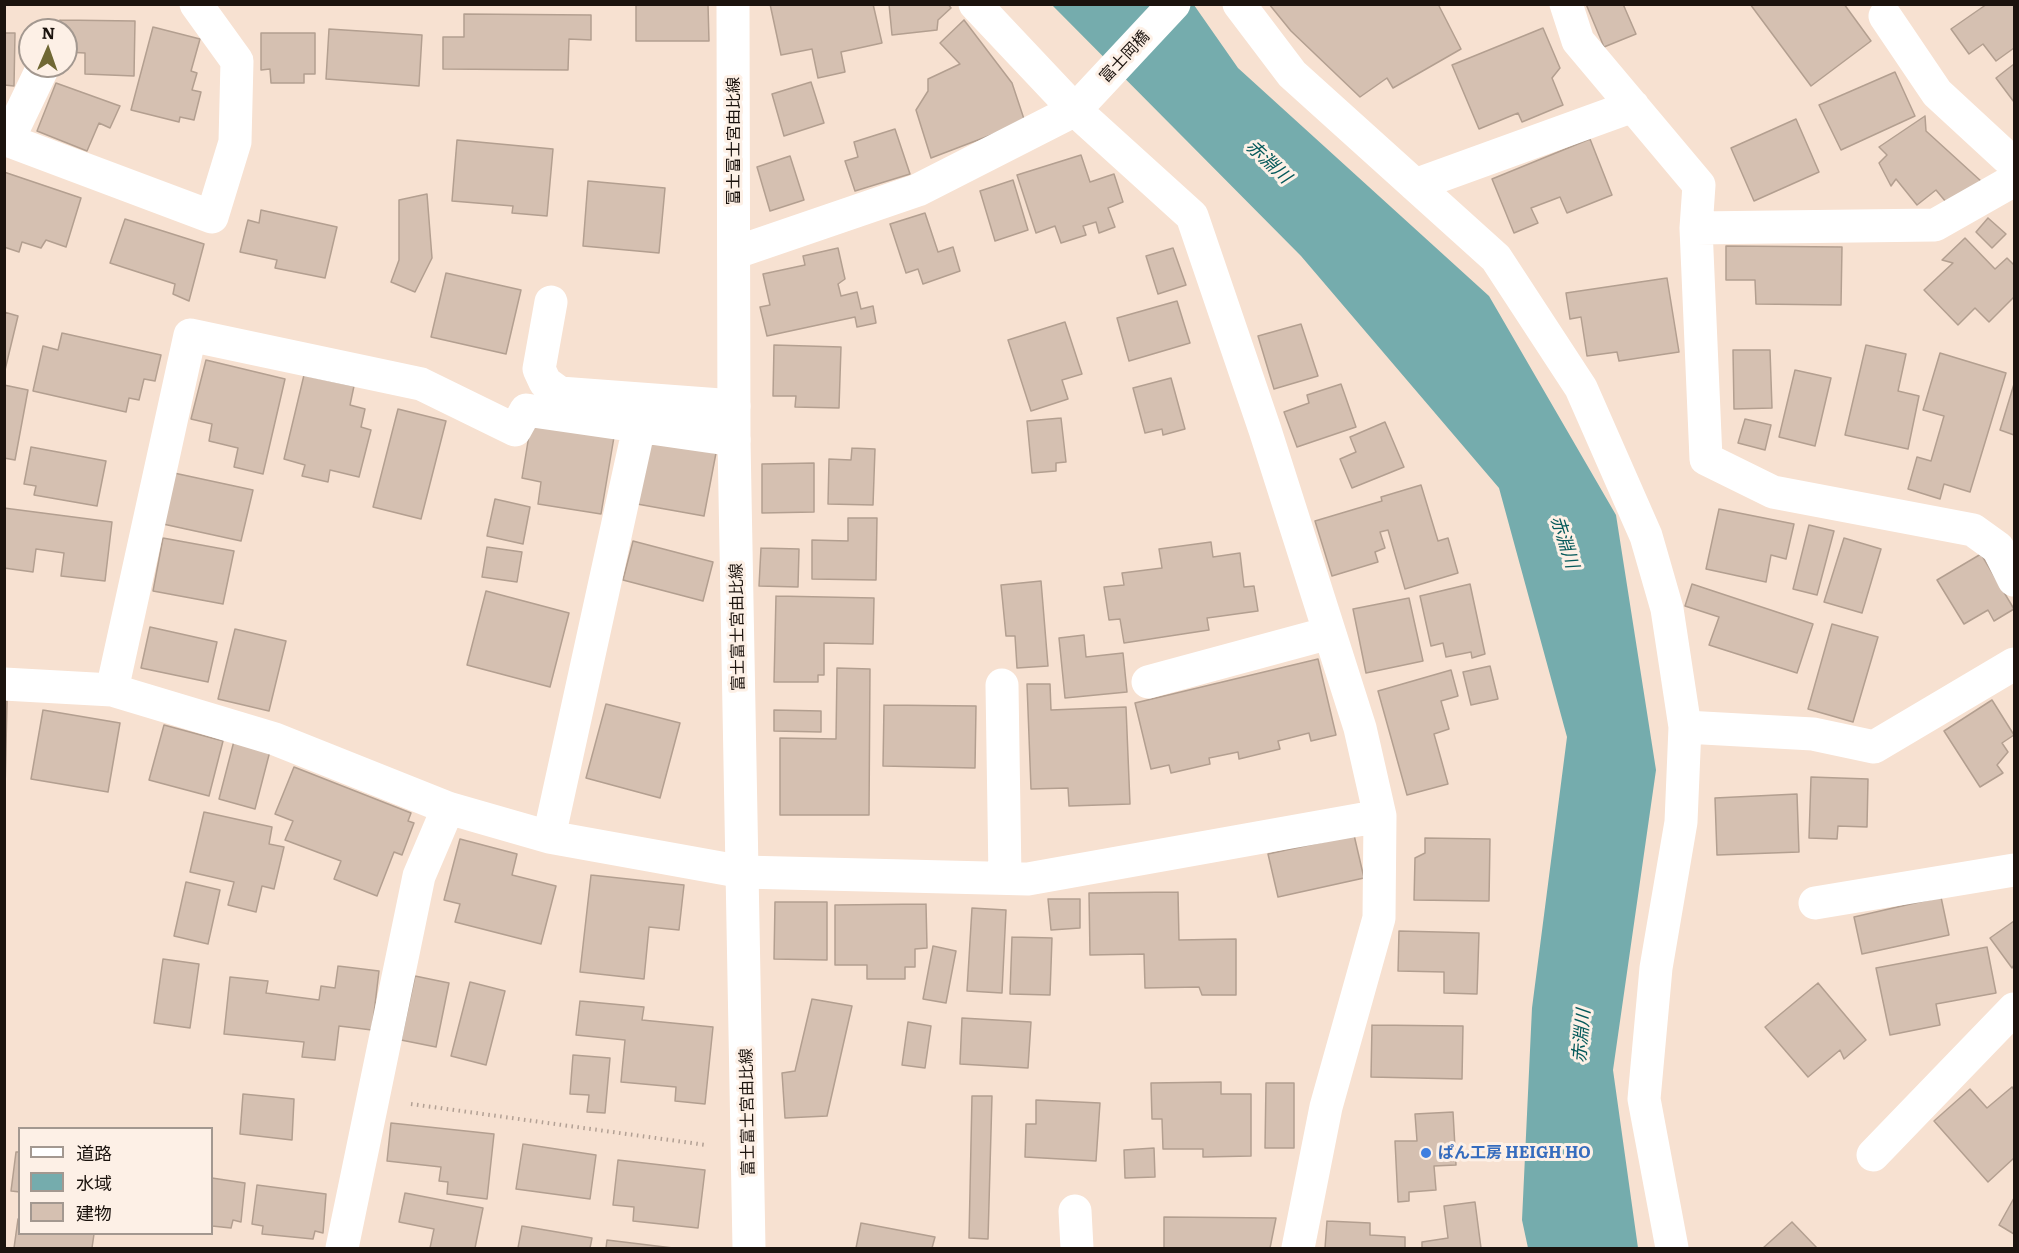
<!DOCTYPE html>
<meta charset="utf-8">
<style>
body{margin:0}
#map{position:relative;width:2019px;height:1253px;overflow:hidden;background:#f7e1d1;font-family:Literata,"Noto Sans JP",serif}
canvas{display:block}
.frame{position:absolute;inset:0;border:6px solid #1b130e;pointer-events:none}
.legend{position:absolute;left:18px;top:1127px;width:195px;height:108px;box-sizing:border-box;background:#fdf0e6;border:2px solid #a39890;margin:0;padding:8px 10px;list-style:none;font-size:18px;color:#1b130e}
.legend li{display:flex;align-items:center;gap:12px;height:30px}
.legend b{width:30px;border:2px solid #a39890}
.north{position:absolute;left:18px;top:18px;width:60px;height:60px;box-sizing:border-box;background:#fdf0e6;border:2px solid #a39890;border-radius:50%;rotate:2deg;font-size:16px;font-weight:700;line-height:24px;text-align:center;color:#1b130e}
.north::after{content:'';display:block;margin:auto;width:21px;height:27px;background:#706834;clip-path:polygon(50% 0,100% 100%,50% 72%,0 100%)}
</style>
<div id="map">
<canvas width="2019" height="1253"></canvas>
<div class="frame"></div>
<ul class="legend">
<li><b style="height:8px;background:#fff"></b>道路</li>
<li><b style="height:16px;background:#75acad"></b>水域</li>
<li><b style="height:16px;background:#d5c0b1"></b>建物</li>
</ul>
<div class="north">N</div>
</div>
<script>
const ctx = document.querySelector('canvas').getContext('2d');
ctx.lineJoin = 'round';
function fillPath(path, color) {
  ctx.fillStyle = color;
  ctx.fill(path, 'evenodd');
}
function shape(rows) {
  const path = new Path2D();
  for (const r of rows) {
    path.moveTo(r[0], r[1]);
    for (let i = 2; i < r.length; i += 2) path.lineTo(r[i], r[i + 1]);
  }
  return path;
}
function strokePath(path, color, width, dash) {
  ctx.strokeStyle = color;
  ctx.lineWidth = width;
  ctx.lineCap = dash ? 'butt' : 'round';
  ctx.setLineDash(dash || []);
  ctx.stroke(path);
}
function write(font, color, halo, rows, align = 'center') {
  ctx.font = font + ' Literata,"Noto Sans JP",serif';
  ctx.lineWidth = 6;
  ctx.setLineDash([]);
  ctx.textBaseline = 'middle';
  ctx.strokeStyle = halo;
  ctx.fillStyle = color;
  for (const [text, x, y, turn = 0] of rows) {
    ctx.save();
    ctx.translate(x, y);
    ctx.rotate((+turn || 0) * Math.PI / 180);
    ctx.textAlign = isNaN(turn) ? turn : align;
    if (halo) ctx.strokeText(text, 0, 0);
    ctx.fillText(text, 0, 0);
    ctx.restore();
  }
}
fillPath(shape([
 [1052,5,1194,5,1238,68,1489,296,1616,515,1656,770,1613,1070,1638,1248,1528,1248,1522,1220,1532,1008,1567,737,1499,488,1301,256]
]), '#75acad');
const building = shape([
 [636,4,708,4,709,41,636,41,636,4],
 [770,4,873,4,882,43,841,52,845,72,818,78,812,49,781,55,770,4],
 [889,4,948,4,951,8,938,20,937,30,892,35,889,4],
 [1269,4,1438,4,1461,49,1393,88,1387,78,1360,97,1291,31,1269,4],
 [1586,4,1623,4,1636,34,1604,47,1586,4],
 [1750,4,1844,4,1871,41,1811,86,1750,4],
 [1987,4,2014,4,2014,48,1996,61,1983,44,1969,54,1951,29,1987,4],
 [464,14,591,15,591,40,569,39,568,70,443,69,443,37,464,37,464,14],
 [60,20,135,21,134,76,85,74,85,53,66,52,66,30,59,30,60,20],
 [964,20,1012,83,1025,122,931,158,916,110,928,91,928,79,960,64,940,43,964,20],
 [153,27,200,39,191,71,197,73,192,90,201,92,194,120,180,117,179,122,131,110,153,27],
 [1543,28,1560,68,1552,78,1563,105,1522,122,1518,113,1479,129,1452,65,1543,28],
 [329,29,422,35,419,86,326,79,329,29],
 [4,33,15,33,14,86,4,85,4,33],
 [261,33,315,33,315,74,304,74,304,83,271,83,270,69,261,70,261,33],
 [2014,64,2014,102,1996,78,2014,64],
 [1895,72,1915,116,1841,150,1819,105,1895,72],
 [811,82,824,123,784,136,772,94,811,82],
 [56,83,120,106,110,128,99,123,87,151,37,131,56,83],
 [1925,116,1926,131,1982,182,1946,202,1936,190,1917,205,1896,179,1891,186,1879,163,1887,155,1879,147,1925,116],
 [1796,119,1819,172,1754,201,1731,148,1796,119],
 [895,129,910,174,855,191,845,161,858,157,854,142,895,129],
 [1590,139,1612,195,1567,213,1560,197,1531,208,1538,223,1514,233,1492,179,1590,139],
 [457,140,553,149,547,216,512,213,513,206,452,201,457,140],
 [1081,155,1090,182,1114,174,1123,202,1108,208,1115,227,1099,233,1096,222,1083,226,1086,235,1061,243,1055,226,1036,233,1017,175,1081,155],
 [790,156,804,200,770,211,757,167,790,156],
 [4,172,81,198,66,247,46,240,41,248,22,242,19,252,4,247,4,172],
 [1013,180,1028,230,995,241,980,191,1013,180],
 [588,181,665,188,659,253,583,246,588,181],
 [427,194,432,258,415,292,391,282,399,260,399,200,427,194],
 [261,210,337,227,325,278,275,268,277,260,240,252,248,220,259,223,261,210],
 [925,213,938,252,953,247,960,271,923,284,918,269,906,273,890,224,925,213],
 [1988,218,2006,234,1992,248,1976,232,1988,218],
 [125,219,204,244,189,301,173,294,175,284,110,263,125,219],
 [1965,238,1995,269,2007,258,2014,265,2014,297,1989,322,1975,308,1958,325,1924,290,1953,263,1942,260,1965,238],
 [1726,246,1842,247,1841,305,1756,304,1755,280,1726,280,1726,246],
 [838,248,845,279,838,284,841,296,857,292,861,309,873,306,876,323,857,327,855,317,767,336,760,307,770,305,763,274,805,265,803,256,838,248],
 [1173,248,1186,285,1158,294,1146,256,1173,248],
 [446,273,521,290,506,354,431,337,446,273],
 [1667,278,1679,352,1619,361,1617,352,1587,356,1581,317,1570,319,1566,293,1667,278],
 [1177,301,1190,343,1129,361,1117,318,1177,301],
 [4,312,18,316,5,370,4,370,4,312],
 [1065,322,1082,374,1062,380,1068,399,1031,411,1008,340,1065,322],
 [1301,324,1318,376,1274,389,1258,336,1301,324],
 [62,333,161,355,155,381,144,379,139,400,129,398,126,412,33,391,43,346,58,350,62,333],
 [774,345,841,347,839,408,795,407,796,396,773,396,774,345],
 [1866,345,1906,354,1898,391,1919,396,1908,449,1845,435,1866,345],
 [1733,350,1770,350,1772,408,1734,409,1733,350],
 [1940,353,2006,373,1970,492,1944,484,1940,499,1908,489,1917,457,1931,461,1944,416,1923,410,1940,353],
 [206,360,285,379,263,474,234,467,238,448,209,441,212,424,191,419,206,360],
 [1795,370,1831,378,1815,446,1779,437,1795,370],
 [304,375,354,386,350,405,365,409,361,427,371,430,359,477,330,470,328,482,302,476,305,465,284,459,304,375],
 [1171,378,1185,429,1163,435,1162,429,1145,433,1133,388,1171,378],
 [1341,384,1356,427,1297,447,1284,412,1309,403,1307,395,1341,384],
 [2014,384,2014,435,2000,430,2014,384],
 [4,385,28,390,15,460,4,458,4,385],
 [398,409,446,421,421,519,373,507,398,409],
 [1061,418,1066,462,1056,463,1056,471,1032,473,1027,421,1061,418],
 [1745,419,1771,425,1765,450,1738,443,1745,419],
 [1385,422,1404,467,1352,488,1340,459,1356,452,1350,437,1385,422],
 [531,423,614,437,601,514,538,504,541,482,522,478,531,423],
 [649,440,716,453,704,516,637,504,649,440],
 [31,447,106,461,97,506,34,495,36,486,24,484,31,447],
 [852,448,875,449,873,505,828,504,829,459,851,460,852,448],
 [814,463,814,512,762,513,762,464,814,463],
 [174,473,253,490,241,541,163,524,174,473],
 [1421,485,1438,541,1448,538,1458,573,1405,589,1388,530,1380,532,1385,548,1375,552,1378,562,1332,576,1315,521,1382,501,1381,497,1421,485],
 [495,499,530,507,523,544,487,536,495,499],
 [4,508,112,522,105,581,61,576,64,553,36,549,33,572,4,568,4,508],
 [1719,509,1794,524,1786,559,1771,555,1766,582,1706,569,1719,509],
 [848,518,877,518,876,580,812,579,812,540,848,541,848,518],
 [1809,525,1834,531,1817,595,1793,589,1809,525],
 [163,538,234,551,223,604,153,591,163,538],
 [1844,538,1881,549,1862,613,1824,602,1844,538],
 [633,541,713,562,703,601,623,580,633,541],
 [1211,542,1213,557,1240,553,1244,587,1254,586,1258,611,1207,618,1209,630,1124,643,1120,619,1109,620,1104,587,1124,585,1122,573,1162,568,1159,549,1211,542],
 [487,547,522,552,517,582,482,577,487,547],
 [761,548,799,549,798,587,759,586,761,548],
 [1981,554,2014,609,1994,621,1988,610,1964,624,1937,580,1981,554],
 [1041,581,1048,666,1017,668,1015,636,1006,636,1001,585,1041,581],
 [1470,584,1485,654,1472,658,1471,652,1446,657,1443,643,1431,646,1420,596,1470,584],
 [1692,584,1813,624,1797,673,1709,645,1719,617,1685,606,1692,584],
 [486,591,569,613,550,687,467,665,486,591],
 [776,596,874,598,873,644,824,643,824,675,818,675,818,682,774,682,776,596],
 [1409,598,1423,661,1366,673,1353,609,1409,598],
 [1832,624,1878,637,1853,722,1808,709,1832,624],
 [150,627,217,642,208,682,141,668,150,627],
 [235,629,286,641,269,711,218,699,235,629],
 [1084,635,1086,657,1123,653,1127,692,1065,698,1059,638,1084,635],
 [1318,659,1336,735,1311,741,1309,733,1278,741,1280,749,1239,759,1238,752,1209,758,1210,764,1171,773,1169,765,1151,769,1135,703,1318,659],
 [1490,666,1498,699,1471,705,1463,672,1490,666],
 [837,668,870,669,869,815,780,815,780,738,836,739,837,668],
 [1451,670,1458,696,1441,701,1449,729,1434,734,1448,784,1407,795,1378,691,1451,670],
 [1027,684,1050,684,1051,710,1126,707,1130,804,1069,806,1068,788,1031,789,1027,684],
 [1992,700,2014,735,2002,743,2008,752,1997,765,2003,773,1980,787,1944,731,1992,700],
 [4,701,7,701,5,791,4,791,4,701],
 [606,704,680,723,660,798,586,778,606,704],
 [884,705,976,706,975,768,883,766,884,705],
 [43,710,120,723,108,792,31,779,43,710],
 [774,710,821,711,821,732,774,731,774,710],
 [164,725,223,741,209,796,149,780,164,725],
 [234,741,270,751,255,809,219,799,234,741],
 [294,767,411,813,408,821,414,823,402,855,394,852,377,896,334,879,341,861,285,840,293,821,275,814,294,767],
 [1811,777,1868,779,1867,827,1838,826,1837,839,1809,838,1811,777],
 [1797,794,1799,852,1717,855,1715,798,1797,794],
 [204,812,272,827,269,844,284,847,274,889,262,886,256,912,228,905,234,882,190,872,204,812],
 [1354,835,1364,878,1278,897,1268,854,1354,835],
 [1425,838,1490,839,1489,901,1414,900,1415,858,1425,853,1425,838],
 [460,839,517,854,512,875,556,886,541,944,455,922,460,904,444,900,460,839],
 [591,875,684,885,679,930,649,927,644,979,580,972,591,875],
 [186,882,220,890,208,944,174,936,186,882],
 [1178,892,1179,940,1236,939,1236,995,1202,995,1199,987,1145,988,1144,954,1090,955,1089,893,1178,892],
 [1941,897,1949,935,1862,954,1854,917,1941,897],
 [1048,899,1080,899,1080,928,1051,930,1048,899],
 [775,902,827,902,827,960,774,959,775,902],
 [926,904,927,948,915,949,915,967,905,967,905,979,867,979,867,965,835,965,835,905,926,904],
 [972,908,1006,910,1002,993,967,991,972,908],
 [2014,921,2014,965,2012,968,1990,938,2014,921],
 [1399,931,1479,933,1477,994,1444,993,1444,972,1398,971,1399,931],
 [1012,937,1052,938,1050,995,1010,994,1012,937],
 [933,946,956,951,946,1003,923,999,933,946],
 [1987,947,1996,993,1936,1004,1940,1025,1890,1035,1876,968,1987,947],
 [163,959,199,964,190,1028,154,1023,163,959],
 [338,966,379,971,372,1030,339,1026,335,1060,302,1057,304,1042,224,1034,230,977,268,981,266,993,319,1000,321,986,335,988,338,966],
 [415,976,449,983,436,1047,401,1040,415,976],
 [470,982,505,991,486,1065,451,1056,470,982],
 [1818,983,1866,1040,1844,1059,1840,1050,1808,1077,1765,1027,1818,983],
 [812,999,852,1006,827,1116,785,1118,782,1073,795,1071,812,999],
 [580,1001,644,1007,642,1020,713,1027,705,1104,675,1101,676,1087,621,1082,625,1040,576,1035,580,1001],
 [962,1018,1031,1022,1028,1068,960,1064,962,1018],
 [908,1022,931,1026,925,1068,902,1065,908,1022],
 [1372,1025,1463,1026,1462,1079,1371,1077,1372,1025],
 [573,1055,610,1058,605,1113,587,1112,589,1095,570,1094,573,1055],
 [1221,1082,1221,1094,1251,1094,1251,1156,1203,1157,1203,1149,1163,1149,1162,1119,1152,1119,1151,1083,1221,1082],
 [1266,1083,1294,1083,1294,1148,1265,1148,1266,1083],
 [2012,1087,2014,1090,2014,1158,1988,1182,1934,1121,1970,1089,1987,1108,2012,1087],
 [243,1094,294,1099,292,1140,240,1134,243,1094],
 [972,1096,992,1096,988,1239,969,1238,972,1096],
 [1036,1100,1100,1103,1096,1161,1025,1157,1026,1124,1036,1124,1036,1100],
 [1453,1112,1456,1165,1434,1166,1436,1190,1409,1192,1409,1201,1398,1202,1395,1141,1417,1141,1415,1114,1453,1112],
 [391,1123,494,1134,487,1199,447,1194,448,1182,439,1181,441,1167,387,1161,391,1123],
 [523,1144,596,1155,590,1199,516,1189,523,1144],
 [1154,1148,1155,1177,1125,1178,1124,1150,1154,1148],
 [16,1152,20,1152,20,1192,11,1191,16,1152],
 [618,1160,705,1170,698,1228,633,1221,634,1207,613,1205,618,1160],
 [212,1178,245,1183,241,1222,233,1220,231,1228,212,1226,212,1178],
 [257,1185,326,1194,323,1233,315,1231,313,1239,262,1234,263,1226,252,1224,257,1185],
 [405,1193,483,1208,475,1248,430,1248,434,1229,399,1222,405,1193],
 [2014,1198,2014,1234,1999,1225,2014,1198],
 [1475,1202,1481,1248,1422,1248,1422,1242,1448,1238,1444,1206,1475,1202],
 [1164,1217,1276,1218,1270,1248,1164,1248,1164,1217],
 [18,1219,20,1234,94,1234,92,1248,14,1248,18,1219],
 [1327,1221,1370,1223,1370,1235,1405,1237,1405,1248,1325,1248,1327,1221],
 [1792,1222,1817,1248,1763,1248,1792,1222],
 [861,1223,935,1237,932,1248,856,1248,861,1223],
 [522,1226,592,1238,590,1248,518,1248,522,1226],
 [607,1240,673,1248,606,1248,607,1240]
]);
fillPath(building, '#d5c0b1');
strokePath(building, '#b39f90', 1.5);
strokePath(shape([
 [411,1104,706,1145]
]), '#b2a094', 4, [1.5, 4.5]);
strokePath(shape([
 [975,4,1075,110,1192,216,1265,430,1360,728,1380,816,1379,918,1326,1107,1298,1248],
 [1239,4,1292,74,1496,258,1581,388,1646,536,1667,609,1685,727,1681,822,1656,968,1644,1099,1672,1248],
 [1566,4,1578,41,1699,185,1696,228,1706,459,1773,492,1973,530,1998,548,2014,580],
 [1885,16,1937,93,2014,164],
 [4,139,212,217,235,142,237,61,196,4],
 [8,140,43,67],
 [1415,185,1633,106],
 [1696,228,1935,225,2014,180],
 [734,253,918,190,1075,110,1174,4],
 [551,302,539,369,545,382,560,393,734,406],
 [1148,682,1329,633],
 [4,684,112,690,275,739,448,808,549,837,743,872,1028,879,1380,816],
 [1002,685,1005,878],
 [112,690,190,335,421,384,515,430,526,410,734,440],
 [1685,727,1813,734,1874,747,2014,664],
 [549,837,639,427],
 [1815,903,2014,870],
 [1873,1155,2014,1009],
 [1075,1211,1077,1248],
 [342,1248,419,876,448,808]
]), '#fff', 33);
strokePath(shape([
 [733,4,734,440,749,1248]
]), '#fff', 33);
for (const [x, y, r, color] of [
 [1426,1153,6,"#3f7fe0"]
]) {
  const dot = new Path2D();
  dot.arc(x, y, r, 0, 2 * Math.PI);
  ctx.fillStyle = color;
  ctx.fill(dot);
  strokePath(dot, '#fdf0e6', 2);
}
write('16px', '#1b130e', '#fdf0e6', [
 ["富士岡橋",1125,57,-47],
 ["富士富士宮由比線",734,141,-90],
 ["富士富士宮由比線",738,627,-91],
 ["富士富士宮由比線",748,1112,-91]
]);
write('bold 16px', '#366cbe', '#fdf0e6', [
 ["ぱん工房 HEIGH HO",1438,1153]
], 'left');
write('italic 18px', '#05595a', '#fdf0e6', [
 ["赤淵川",1268,162,43],
 ["赤淵川",1564,542,72],
 ["赤淵川",1582,1036,-85]
]);
</script>
